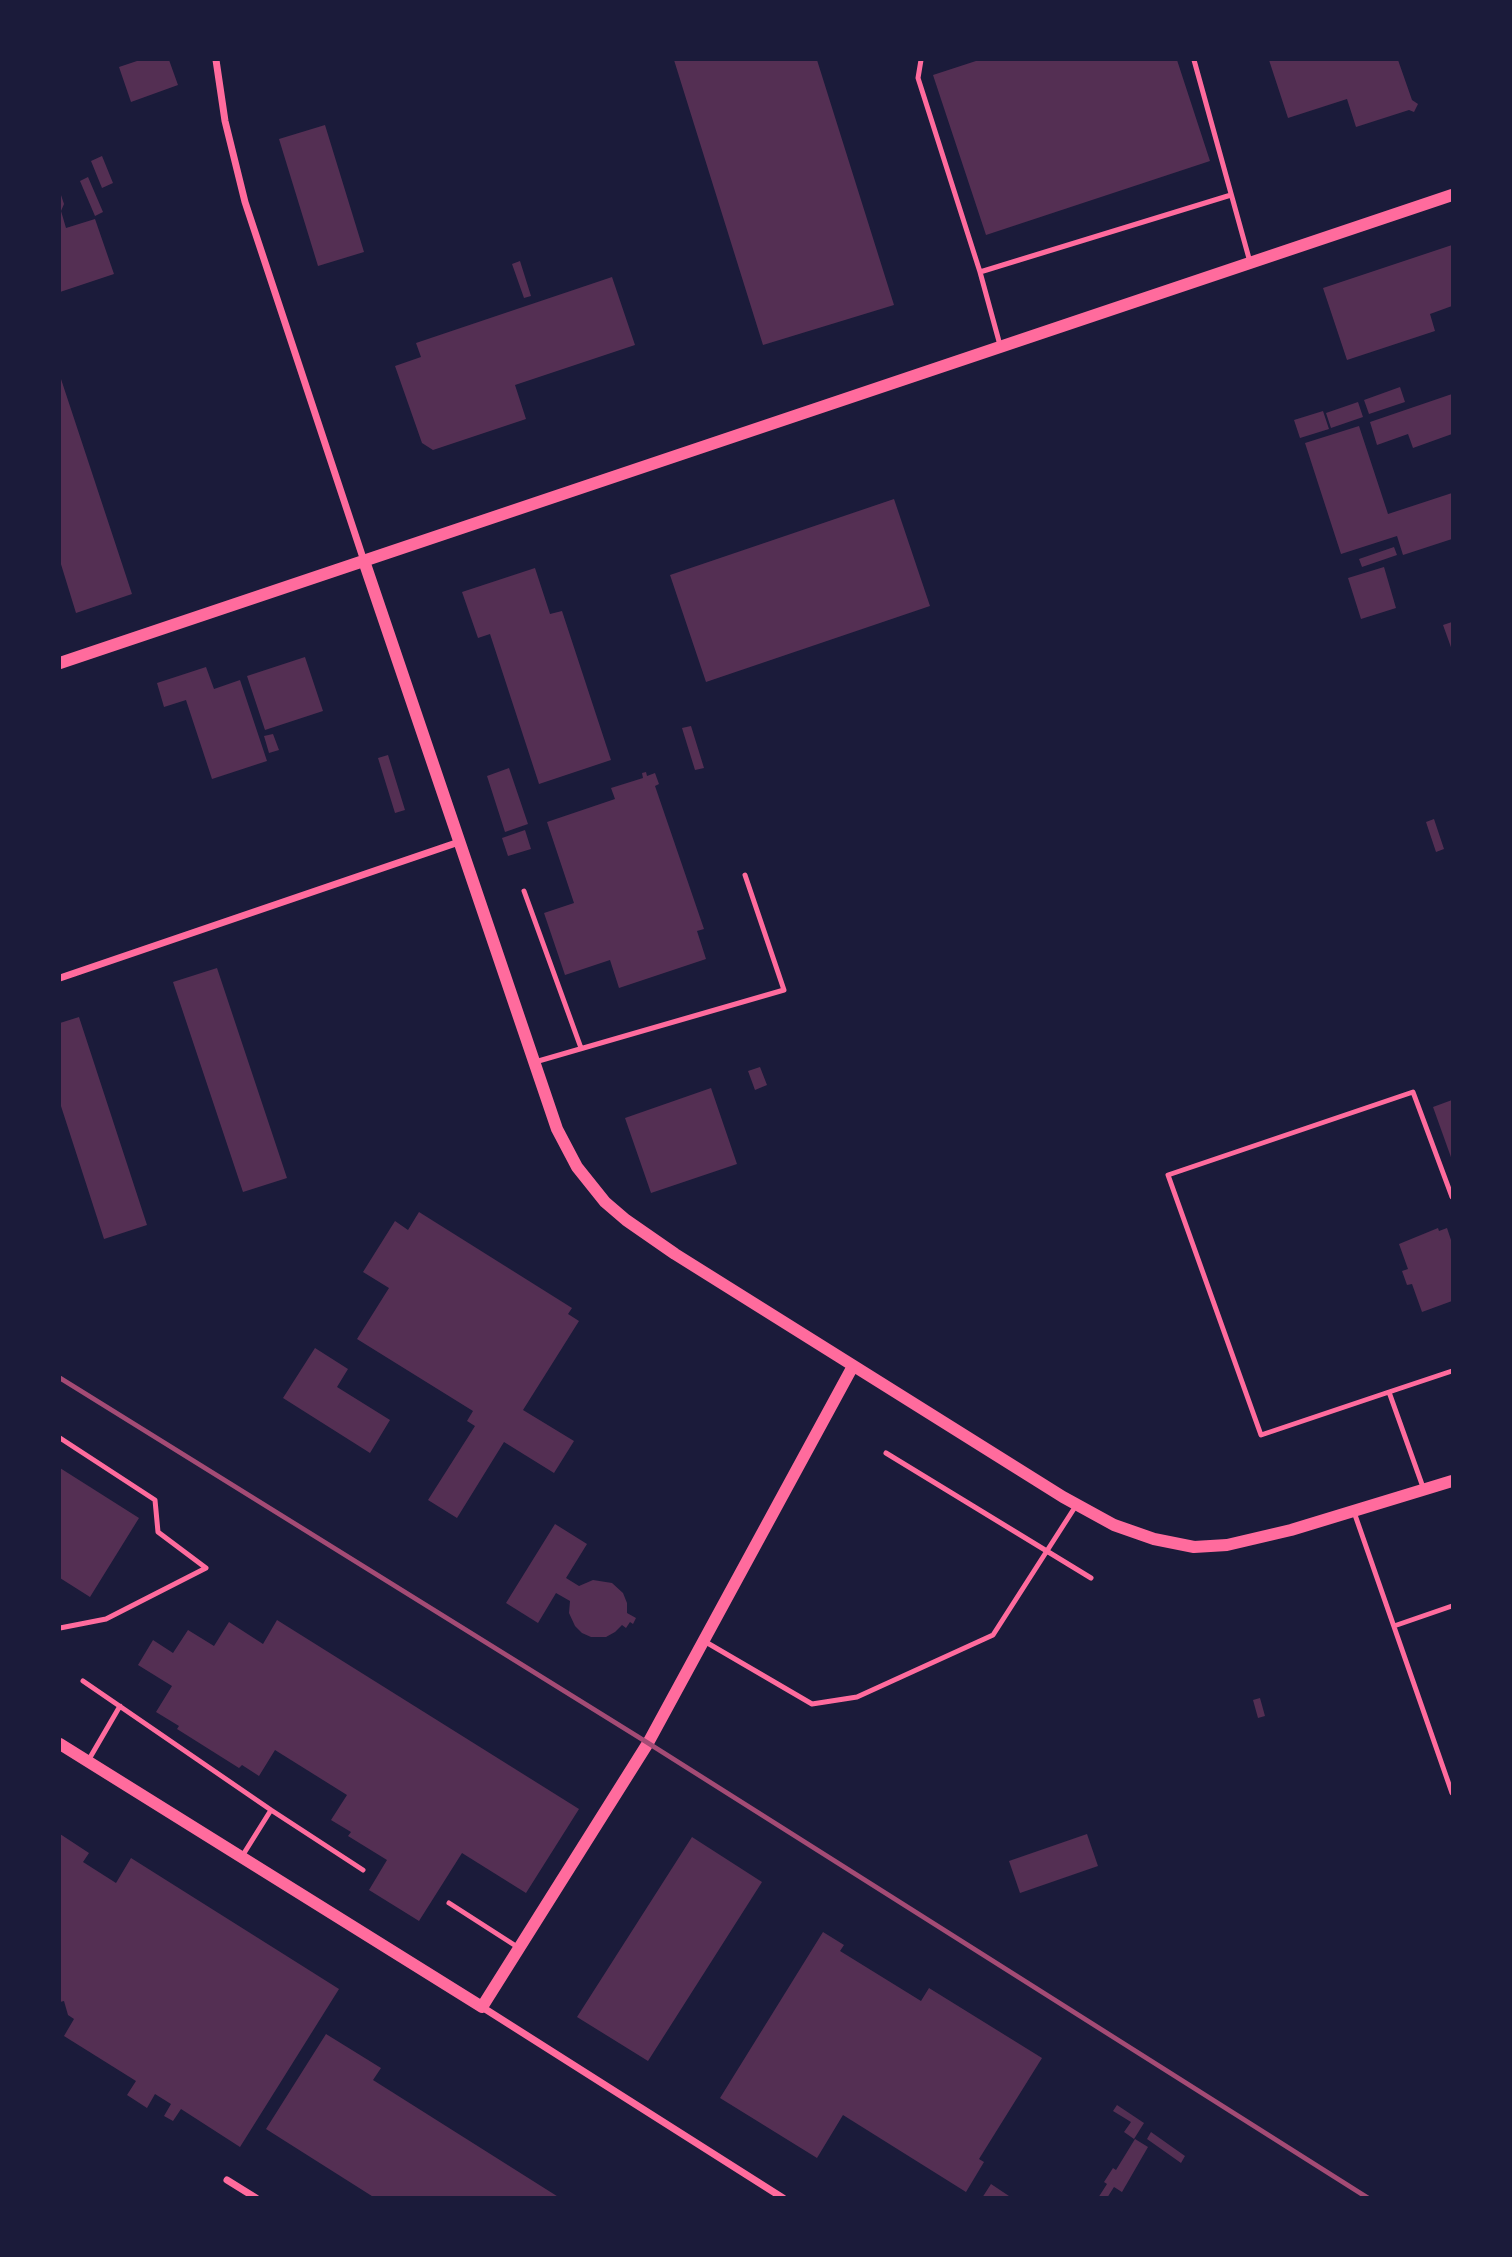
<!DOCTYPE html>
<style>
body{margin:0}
#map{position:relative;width:1512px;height:2257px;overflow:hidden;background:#1b1b3a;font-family:Manrope,sans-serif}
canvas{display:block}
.frame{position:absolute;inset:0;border:61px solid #1b1b3a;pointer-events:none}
</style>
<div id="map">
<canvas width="1512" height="2257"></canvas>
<div class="frame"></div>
</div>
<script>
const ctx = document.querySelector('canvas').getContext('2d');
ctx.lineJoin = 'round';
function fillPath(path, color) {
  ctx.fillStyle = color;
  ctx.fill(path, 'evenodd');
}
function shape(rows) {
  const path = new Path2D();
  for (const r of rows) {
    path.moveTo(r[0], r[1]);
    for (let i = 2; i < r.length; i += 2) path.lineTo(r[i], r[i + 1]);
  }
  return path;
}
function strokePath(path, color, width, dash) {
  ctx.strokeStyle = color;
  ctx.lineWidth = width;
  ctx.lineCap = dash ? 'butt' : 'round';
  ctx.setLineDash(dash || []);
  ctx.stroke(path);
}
fillPath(shape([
 [140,60,169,60,178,85,131,102,119,67],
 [674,60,817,60,894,305,763,345],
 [979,60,1177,60,1210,161,986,235,933,75],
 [1269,60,1398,60,1412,100,1418,104,1414,112,1409,110,1356,127,1347,99,1288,118],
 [325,125,364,252,318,266,279,139],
 [102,156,113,183,102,188,91,161],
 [88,177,103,212,95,216,80,181],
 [60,192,64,204,61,211,66,228,95,219,114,274,60,292],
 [1452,245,1452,306,1430,314,1435,331,1347,360,1323,288],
 [520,261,531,296,524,298,512,264],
 [612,277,635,345,515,385,526,419,433,450,422,443,395,366,421,357,416,343],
 [60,376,132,594,76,613,60,561],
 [1400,387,1405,402,1369,414,1364,400],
 [1452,394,1452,434,1413,448,1408,434,1377,445,1370,422],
 [1358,402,1363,417,1331,428,1326,413],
 [1323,411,1329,429,1300,438,1294,420],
 [1359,426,1388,514,1452,493,1452,539,1403,555,1397,536,1341,554,1305,443],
 [894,499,930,606,706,682,670,575],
 [1394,547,1397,555,1362,567,1359,559],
 [1384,567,1396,608,1361,619,1348,578],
 [535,568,550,614,562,611,611,760,539,784,490,634,478,638,462,592],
 [1452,622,1452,650,1443,625],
 [305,657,323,711,265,730,247,676],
 [206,667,214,689,240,680,267,761,212,779,186,700,164,707,157,683],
 [691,726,704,768,695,770,682,728],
 [273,734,279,750,269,753,264,736],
 [388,755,405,810,395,813,378,758],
 [509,768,528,824,505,832,487,776],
 [646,772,647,776,655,773,659,784,655,786,704,929,697,931,706,959,619,988,610,960,565,975,544,913,574,903,547,822,615,799,611,788,643,778,642,773],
 [1434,819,1444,849,1436,852,1426,822],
 [525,830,531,849,508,856,502,838],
 [217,968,287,1178,243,1192,173,982],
 [79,1017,147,1225,104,1239,60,1103,60,1023],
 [760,1067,767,1085,755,1090,748,1071],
 [711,1088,737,1164,651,1193,625,1118],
 [1452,1100,1452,1160,1433,1107],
 [419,1212,572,1308,568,1314,579,1321,523,1410,574,1441,554,1473,504,1442,457,1518,428,1500,475,1426,467,1421,473,1411,357,1339,389,1288,363,1272,395,1221,408,1230],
 [1438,1228,1439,1231,1447,1228,1452,1243,1452,1301,1422,1312,1412,1284,1407,1285,1402,1271,1408,1269,1399,1244],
 [315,1348,348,1369,337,1387,390,1420,370,1453,283,1398],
 [60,1468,139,1518,90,1597,60,1578],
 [555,1524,587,1544,566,1578,579,1586,593,1580,612,1583,623,1593,627,1603,627,1613,636,1618,633,1624,630,1622,626,1628,622,1625,615,1632,606,1637,591,1637,582,1633,575,1626,569,1613,570,1601,556,1593,538,1623,506,1603],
 [277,1620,579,1809,526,1893,462,1853,419,1921,369,1890,387,1860,348,1836,351,1832,331,1820,347,1795,275,1750,259,1776,242,1765,239,1768,177,1729,179,1726,156,1712,172,1686,138,1665,153,1640,173,1653,188,1630,214,1646,229,1622,263,1644],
 [1260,1698,1265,1716,1258,1718,1253,1700],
 [60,1834,89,1853,83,1862,116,1883,131,1858,339,1989,240,2147,181,2109,173,2121,164,2116,171,2104,155,2094,147,2108,127,2095,136,2081,64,2036,74,2019,68,2015,64,2001,60,2002],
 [1087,1834,1098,1866,1020,1893,1009,1861],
 [692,1837,762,1882,648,2061,577,2017],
 [823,1932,844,1945,840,1951,921,2001,929,1988,1042,2058,979,2159,984,2162,966,2192,843,2115,817,2158,720,2098],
 [326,2034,381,2068,373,2080,560,2198,375,2198,266,2129],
 [1117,2105,1144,2123,1134,2139,1124,2132,1131,2122,1113,2111],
 [1151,2132,1185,2156,1181,2163,1147,2139],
 [1135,2139,1148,2147,1122,2192,1114,2187,1107,2198,1098,2198,1107,2184,1104,2182,1113,2168,1116,2170],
 [991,2184,1012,2198,982,2198]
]), '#542f53');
strokePath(shape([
 [921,60,918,78,980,272,1000,345],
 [1194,60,1250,262],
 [980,272,1231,195],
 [524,891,581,1048],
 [535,1062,784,990,745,875],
 [1389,1392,1452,1371],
 [60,1438,155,1500,158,1532,206,1568,106,1619,60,1628],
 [886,1453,1091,1578],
 [1424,1490,1389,1392,1261,1435,1168,1175,1413,1092,1452,1197],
 [1354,1512,1452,1793],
 [1394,1626,1452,1606],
 [704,1641,812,1704,857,1697,993,1635,1077,1504],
 [83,1681,271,1810,241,1858],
 [88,1761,120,1706],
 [271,1810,363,1870],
 [449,1903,519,1948]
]), '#ff6b9d', 5);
strokePath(shape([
 [216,60,225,121,245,202,364,561],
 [60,978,459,842],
 [482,2007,783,2198],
 [227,2180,256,2198]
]), '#ff6b9d', 7);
strokePath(shape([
 [364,561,557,1129,577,1167,605,1202,626,1220,675,1254,1063,1497,1114,1525,1154,1539,1194,1547,1227,1545,1291,1530,1452,1481],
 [60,663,1452,195],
 [60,1744,482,2007,648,1743,853,1366]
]), '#ff6b9d', 12);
strokePath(shape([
 [60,1378,648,1743,1368,2198]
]), '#a44b75', 5);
</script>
